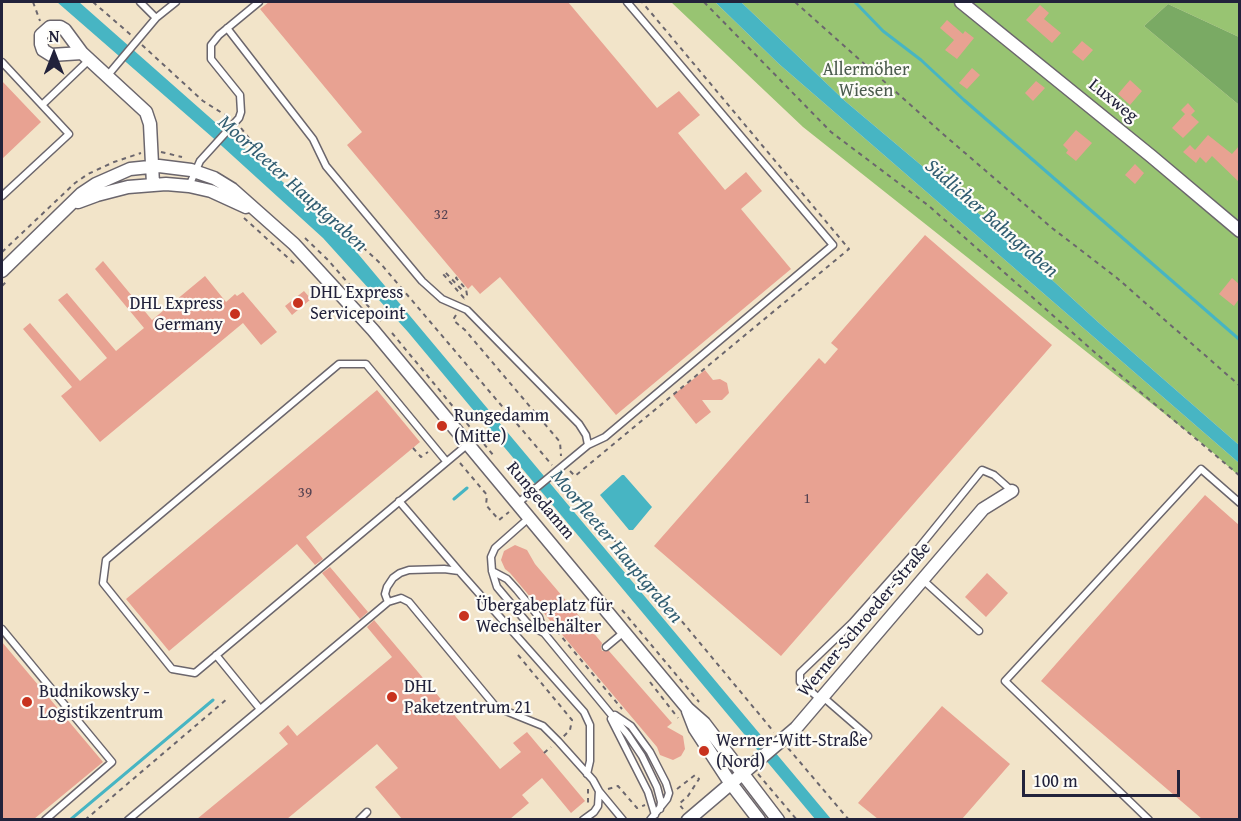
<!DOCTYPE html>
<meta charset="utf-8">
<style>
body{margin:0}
#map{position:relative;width:1241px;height:821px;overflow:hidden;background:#f2e4c9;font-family:"Gentium Book Plus",serif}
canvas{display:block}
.frame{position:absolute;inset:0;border:3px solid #22223b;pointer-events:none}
.north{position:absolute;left:24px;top:24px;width:60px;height:60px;-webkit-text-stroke:4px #fdfcf7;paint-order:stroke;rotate:0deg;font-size:16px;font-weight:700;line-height:24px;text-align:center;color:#22223b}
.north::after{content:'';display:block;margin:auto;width:21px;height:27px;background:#22223b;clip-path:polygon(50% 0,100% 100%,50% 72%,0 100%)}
.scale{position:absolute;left:1022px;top:770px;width:158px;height:27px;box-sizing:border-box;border:3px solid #22223b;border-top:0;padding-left:8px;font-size:18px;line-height:21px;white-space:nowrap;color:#22223b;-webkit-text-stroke:4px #fdfcf7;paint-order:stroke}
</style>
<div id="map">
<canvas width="1241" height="821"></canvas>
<div class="frame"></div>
<div class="north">N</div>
<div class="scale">100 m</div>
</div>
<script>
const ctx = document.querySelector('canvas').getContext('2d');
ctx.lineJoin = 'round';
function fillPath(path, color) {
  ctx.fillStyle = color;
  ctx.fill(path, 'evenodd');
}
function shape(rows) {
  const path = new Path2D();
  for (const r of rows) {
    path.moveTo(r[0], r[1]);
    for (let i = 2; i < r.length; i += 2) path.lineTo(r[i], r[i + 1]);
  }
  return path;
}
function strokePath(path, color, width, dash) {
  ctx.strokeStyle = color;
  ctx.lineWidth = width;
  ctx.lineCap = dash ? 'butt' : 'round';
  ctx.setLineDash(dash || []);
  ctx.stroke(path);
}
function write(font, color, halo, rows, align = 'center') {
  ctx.font = font + ' "Gentium Book Plus",serif';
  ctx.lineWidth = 4.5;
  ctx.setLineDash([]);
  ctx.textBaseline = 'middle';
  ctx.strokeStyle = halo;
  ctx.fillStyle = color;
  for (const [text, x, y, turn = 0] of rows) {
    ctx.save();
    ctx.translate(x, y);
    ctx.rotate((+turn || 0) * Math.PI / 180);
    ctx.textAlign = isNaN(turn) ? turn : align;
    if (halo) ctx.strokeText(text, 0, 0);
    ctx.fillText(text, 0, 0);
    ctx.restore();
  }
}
fillPath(shape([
 [671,2,715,2,779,64,1239,463,1239,476,1209,449,803,127],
 [741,2,1239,2,1239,37,1168,4,1144,26,1239,105,1239,445,1098,322,991,224,845,101]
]), '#98c472');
fillPath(shape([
 [1168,4,1239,37,1239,105,1144,26]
]), '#7aaa64');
fillPath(shape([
 [57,2,79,2,318,213,354,249,831,819,815,819,408,332,323,238,212,137],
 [715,2,741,2,845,101,991,224,1098,322,1239,445,1239,463,779,64],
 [622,475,624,475,652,507,633,530,629,530,600,495]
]), '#47b5c3');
strokePath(shape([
 [855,2,883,31,921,60,964,100,1240,340],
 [454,499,467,488],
 [70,820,213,700]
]), '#47b5c3', 3);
fillPath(shape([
 [269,2,568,2,657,108,679,91,700,115,678,133,725,190,746,172,762,191,741,209,791,269,616,415,500,277,480,294,472,285,468,289,347,145,362,132,260,9],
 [1040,5,1049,13,1044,19,1061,33,1052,43,1026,20],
 [947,20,963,34,965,31,974,38,957,59,945,50,954,40,940,28],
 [1082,41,1093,50,1083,61,1072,52],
 [972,68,980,75,967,89,959,83],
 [1130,80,1142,91,1130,105,1118,94],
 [2,81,41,122,2,159],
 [1036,81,1045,88,1033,101,1025,93],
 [1188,103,1195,111,1191,115,1199,122,1183,138,1172,128,1185,114,1181,110],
 [1076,130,1092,143,1076,161,1066,153,1068,150,1063,145],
 [1208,135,1232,154,1239,146,1239,182,1212,156,1206,163,1200,157,1196,163,1183,152,1190,145,1195,150],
 [1135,164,1144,173,1135,184,1125,175],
 [925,235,1052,345,781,656,654,546,819,358,825,364,838,349,831,343],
 [103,261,152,320,205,276,226,302,235,294,237,296,243,292,277,332,261,345,243,323,100,442,61,396,72,387,23,329,30,323,80,381,107,358,58,300,67,293,116,351,144,328,95,269],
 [1232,278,1239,284,1239,299,1234,306,1219,294],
 [304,291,311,299,292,315,285,306],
 [705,370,713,380,720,379,727,383,729,393,722,400,702,400,711,412,696,424,673,395],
 [377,390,420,442,306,537,323,559,315,565,297,544,169,651,126,599],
 [1205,495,1239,525,1239,819,1202,819,1041,681],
 [515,545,527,550,535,564,602,643,601,647,602,651,609,651,672,723,667,727,683,736,685,749,681,756,673,760,660,755,657,747,510,573,505,569,501,560,504,551],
 [330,567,368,612,360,619,322,573],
 [987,573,1008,593,986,617,965,597],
 [374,620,500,769,521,752,513,743,527,732,585,801,571,813,542,778,522,795,529,803,510,819,402,819,375,787,398,768,377,744,287,819,197,819,288,744,279,733,288,725,297,736,392,657,367,627],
 [2,642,103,762,34,819,2,819],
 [942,706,1010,764,962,819,878,819,858,803]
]), '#e8a292');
const lane = shape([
 [140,2,156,18],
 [227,28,313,139,326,166,422,281,442,299,467,310,579,424,586,435,588,445],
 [2,62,69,134,2,196],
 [108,75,156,18,176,2],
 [42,105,89,60],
 [189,186,200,161,239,118,241,112,240,95,211,59,211,45,219,35,259,2],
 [446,461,366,364,339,364,106,560,103,583,172,669,195,673,468,444],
 [399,501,459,571],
 [518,503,588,445,605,437,833,245,627,2],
 [530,517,495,548,491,557,492,571,497,587,529,625,544,633],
 [492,571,507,579,517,590,539,617,544,633,628,735,642,756,657,787,661,802,660,809],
 [923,580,979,631],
 [388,602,385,594,387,587,393,578,400,573,409,570,444,569,459,571,584,712,590,725,590,761,587,774],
 [2,629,112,762,45,820],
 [606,647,624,632],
 [216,655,260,709],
 [823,697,868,736],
 [820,699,800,682,800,673,852,623,917,550,982,470,994,475,1012,491],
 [615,715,631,726,650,752,666,783,669,793,667,799,650,820],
 [611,719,648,792,655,815],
 [128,820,388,602,401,598,409,602,496,707,543,726,558,741,593,780,599,791,623,820],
 [359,820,367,812],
 [583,820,594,812,598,806,599,791],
 [1149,820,1005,681,1201,469,1240,503]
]);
const street = shape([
 [961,2,1151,156,1240,231],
 [82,53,51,55,43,50,41,44,41,35,50,27,60,27,65,30,82,53,146,112,150,124,153,184],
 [78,202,97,195,128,187,166,184,189,186,211,191,246,207],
 [2,271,81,194,96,184,130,169,159,166,191,170,214,178,232,189,294,244,373,330,688,709,704,723,778,820],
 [688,711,695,729,729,781,759,820],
 [688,820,796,728,983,509,1012,491]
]);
strokePath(lane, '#6b666d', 9);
strokePath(street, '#6b666d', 15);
strokePath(shape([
 [33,2,40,21],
 [93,2,131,35],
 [704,2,831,132,929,206,1125,379,1240,476],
 [795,2,943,134,1052,228,1117,278,1240,386],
 [142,45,203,101,230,118],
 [241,128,261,153,381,264,552,465],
 [161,152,182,157],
 [244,218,297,266],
 [305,238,328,260,382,322],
 [2,252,75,183,88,174,114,162,141,153],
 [457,277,456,278,466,289,467,295,464,299],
 [2,286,6,282],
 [464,298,443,274,445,272,462,290,465,288],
 [456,315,453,320,465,330,560,442,561,456],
 [392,333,494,456],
 [413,448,421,457,428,452],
 [460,463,487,495,486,505,499,520,509,512],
 [570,471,575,476,849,249,642,2],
 [561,476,774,732],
 [622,610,699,702],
 [551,624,622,709],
 [518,655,572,720,570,730,563,737],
 [650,682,678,718],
 [788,748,849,820],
 [544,753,551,747],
 [758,774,797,820],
 [588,789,588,804],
 [608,789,618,786,637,808,645,805],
 [677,789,695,775,699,779,688,796,679,804,683,809],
 [85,820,227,699]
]), '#6b666d', 2, [4.5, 4.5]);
strokePath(lane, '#fff', 6);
strokePath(street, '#fff', 12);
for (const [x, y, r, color] of [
 [298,303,6,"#c8321e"],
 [235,314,6,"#c8321e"],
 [442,426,6,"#c8321e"],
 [464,616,6,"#c8321e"],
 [392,697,6,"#c8321e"],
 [27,702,6,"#c8321e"],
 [704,751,6,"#c8321e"]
]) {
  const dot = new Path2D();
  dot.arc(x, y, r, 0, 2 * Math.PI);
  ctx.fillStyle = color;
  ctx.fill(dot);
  strokePath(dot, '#fdfcf7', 2);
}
write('15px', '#544251', null, [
 ["32",441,215],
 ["39",305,493],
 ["1",807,499]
]);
write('18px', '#4b5b4e', '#fdfcf7', [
 ["Allermöher",866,70],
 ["Wiesen",866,91]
]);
write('18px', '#22223b', '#fdfcf7', [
 ["Luxweg",1113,101,39],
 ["Rungedamm",540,501,50],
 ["Werner-Schroeder-Straße",865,620,-50]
]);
write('18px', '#22223b', '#fdfcf7', [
 ["DHL Express",310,293],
 ["Servicepoint",310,314],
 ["DHL Express",223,304,"right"],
 ["Germany",223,325,"right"],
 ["Rungedamm",454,416],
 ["(Mitte)",454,437],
 ["Übergabeplatz für",476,606],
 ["Wechselbehälter",476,627],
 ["DHL",404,687],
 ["Paketzentrum 21",404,708],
 ["Budnikowsky -",39,692],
 ["Logistikzentrum",39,713],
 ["Werner-Witt-Straße",716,741],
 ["(Nord)",716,762]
], 'left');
write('italic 20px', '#315d71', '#fdfcf7', [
 ["Moorfleeter Hauptgraben",292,184,42],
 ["Südlicher Bahngraben",991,219,41],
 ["Moorfleeter Hauptgraben",616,547,50]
]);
</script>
